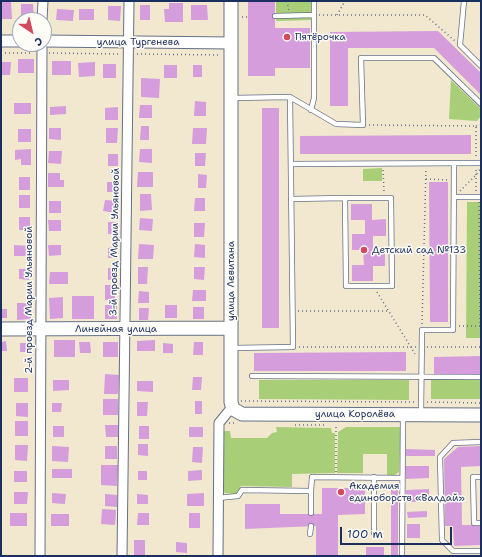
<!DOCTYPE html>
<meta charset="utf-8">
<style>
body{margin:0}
#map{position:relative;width:482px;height:557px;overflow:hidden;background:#f1e8cf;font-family:"Shantell Sans",sans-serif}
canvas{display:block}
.frame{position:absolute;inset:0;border:2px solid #1b2f5e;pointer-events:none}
.north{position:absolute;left:12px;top:12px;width:40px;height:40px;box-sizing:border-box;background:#fdfcf7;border:1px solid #a3aaba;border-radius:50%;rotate:145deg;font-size:11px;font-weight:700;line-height:16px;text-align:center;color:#1b2f5e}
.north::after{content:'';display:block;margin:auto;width:14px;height:18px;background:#d1495b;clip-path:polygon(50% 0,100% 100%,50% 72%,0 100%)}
.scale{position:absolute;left:340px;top:527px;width:112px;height:18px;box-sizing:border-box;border:2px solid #1b2f5e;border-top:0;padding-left:5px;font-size:12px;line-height:14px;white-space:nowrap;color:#1b2f5e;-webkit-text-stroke:3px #fdfcf7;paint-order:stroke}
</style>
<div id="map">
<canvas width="482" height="557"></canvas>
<div class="frame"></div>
<div class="north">С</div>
<div class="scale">100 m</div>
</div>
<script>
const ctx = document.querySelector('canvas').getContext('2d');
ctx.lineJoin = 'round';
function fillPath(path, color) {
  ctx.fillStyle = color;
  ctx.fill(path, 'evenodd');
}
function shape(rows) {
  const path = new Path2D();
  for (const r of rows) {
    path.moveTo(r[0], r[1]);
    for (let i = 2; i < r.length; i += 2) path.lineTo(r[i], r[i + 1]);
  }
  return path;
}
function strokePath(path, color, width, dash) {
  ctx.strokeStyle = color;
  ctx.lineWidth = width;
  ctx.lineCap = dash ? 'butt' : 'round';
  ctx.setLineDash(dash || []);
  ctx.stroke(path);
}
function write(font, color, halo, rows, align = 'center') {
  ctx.font = font + ' "Shantell Sans",sans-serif';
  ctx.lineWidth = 3;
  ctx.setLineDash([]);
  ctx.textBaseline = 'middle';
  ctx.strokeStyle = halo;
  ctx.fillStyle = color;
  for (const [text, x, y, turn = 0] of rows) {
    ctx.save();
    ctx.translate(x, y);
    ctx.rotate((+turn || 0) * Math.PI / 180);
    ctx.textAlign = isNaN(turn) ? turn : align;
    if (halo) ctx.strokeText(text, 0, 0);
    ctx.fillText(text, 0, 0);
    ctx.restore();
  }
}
fillPath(shape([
 [276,1,312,1,312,20,276,21],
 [451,80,481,109,481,116,477,121,449,119],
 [382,168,382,181,363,181,363,169],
 [467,202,481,202,481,338,466,338],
 [431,379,481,379,481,399,431,399],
 [259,380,409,380,409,400,259,399],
 [276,427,331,428,332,433,335,433,335,473,292,474,292,487,241,486,236,494,225,493,221,489,221,431,230,431,231,438,267,438,272,433,277,432],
 [346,427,401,427,399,472,395,475,387,476,387,454,363,454,363,473,337,473,338,432]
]), '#a9ce78');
fillPath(shape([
 [1,1,11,1,12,19,1,19],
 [248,1,275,1,275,28,310,28,310,68,275,68,275,76,248,76],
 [169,3,183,3,183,22,165,22,164,9,169,9],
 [21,4,33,4,34,19,21,20],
 [140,5,150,5,150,20,140,20],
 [191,5,207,5,208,20,191,20],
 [108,6,121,6,120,21,108,20],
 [57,9,74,10,73,21,56,20],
 [79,9,94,9,94,20,79,20],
 [438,31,481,73,481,95,434,48,348,48,348,106,330,106,330,32],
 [18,59,34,59,34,73,18,73],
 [52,61,71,61,71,75,52,75],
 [1,62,11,62,10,75,1,75],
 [95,62,95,76,79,77,78,63],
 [103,64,116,64,116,78,103,78],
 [164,65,177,65,177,78,164,78],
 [193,65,202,65,202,77,193,77],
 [141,78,160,79,159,98,141,97],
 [195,101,206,102,206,116,194,116],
 [14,103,31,103,31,114,14,114],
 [140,105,152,105,152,118,139,118],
 [66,106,66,114,50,115,50,107],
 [118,107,118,120,105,120,105,108],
 [262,108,279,108,279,328,262,328],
 [141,126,149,126,149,140,140,140],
 [49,128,61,128,61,140,49,139],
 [106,128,118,128,117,143,106,143],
 [193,128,207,128,206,144,192,144],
 [18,129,31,129,31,142,18,142],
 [471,135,471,154,300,154,300,136],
 [31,149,31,165,21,165,21,159,15,160,15,150],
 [140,149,152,149,152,163,139,162],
 [49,151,62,151,61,164,48,163],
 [195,153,206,153,205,166,195,166],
 [108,154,118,154,118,166,108,166],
 [138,172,153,172,153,187,137,187],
 [48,173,60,173,60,180,64,180,64,187,48,187],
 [198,174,207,175,206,188,198,188],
 [19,177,30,177,30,190,19,190],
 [107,182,117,182,117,192,107,192],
 [429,182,448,182,448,322,430,322],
 [140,194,151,194,152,210,140,211],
 [19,195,30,195,30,208,19,208],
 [195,198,205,198,205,211,194,211],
 [105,200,118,201,117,213,103,211],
 [49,201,61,201,61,213,49,213],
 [351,204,372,204,372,220,386,219,386,236,373,236,373,250,385,250,385,266,373,266,373,281,352,281,352,265,364,265,363,250,352,250,352,234,365,234,365,220,351,220],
 [19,217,30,217,30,230,19,230],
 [140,218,153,219,152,231,139,230],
 [48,220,61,220,61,231,49,231],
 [108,222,117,222,117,234,108,234],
 [194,223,205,223,204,237,194,237],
 [139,244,154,245,153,259,138,259],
 [195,244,205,245,205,258,194,257],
 [14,245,30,246,29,256,14,256],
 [48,245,61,245,61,255,49,256],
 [116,247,117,258,108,258,108,248],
 [138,267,148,267,147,284,138,284],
 [194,267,205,267,204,280,194,279],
 [108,268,116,268,116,280,108,280],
 [19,269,29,269,29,280,19,279],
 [50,272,68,272,68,284,49,284],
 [105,285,115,285,115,300,105,300],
 [193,290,206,290,206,301,192,301],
 [139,291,149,292,149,303,138,303],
 [72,296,94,296,94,319,72,319],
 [63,297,63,318,50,319,49,298],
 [17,303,31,303,31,319,17,320],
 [105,305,117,305,117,319,105,319],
 [165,305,177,305,177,318,165,318],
 [193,307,204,307,204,319,193,319],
 [139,308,149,308,148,320,139,320],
 [1,309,7,309,7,318,1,318],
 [54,340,75,340,75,357,54,357],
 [155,340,155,351,137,351,137,341],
 [6,341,7,351,1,351,1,342],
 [79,342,90,342,91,353,80,353],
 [103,342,118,342,118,357,103,357],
 [194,342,203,342,203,355,193,355],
 [20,343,31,343,31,352,20,352],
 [163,343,173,344,173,353,163,353],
 [406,352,406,371,254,371,254,353],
 [481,356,481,374,434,374,434,357],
 [105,374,119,375,118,394,104,394],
 [193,377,202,377,201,390,192,390],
 [14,378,28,378,28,392,14,392],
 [53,380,69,380,69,390,53,391],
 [137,381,153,381,153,392,137,391],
 [103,399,118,399,118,415,103,415],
 [195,401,202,401,202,414,195,414],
 [137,402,148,402,147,416,137,416],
 [16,403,28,403,28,417,16,416],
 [52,403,62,403,61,412,52,412],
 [15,421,28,421,28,436,15,436],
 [105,425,118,425,118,437,106,437],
 [53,426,64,426,64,437,53,437],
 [139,426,149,426,149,439,139,439],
 [189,427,203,427,203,437,189,437],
 [138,444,148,444,148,456,138,455],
 [15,445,28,445,27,461,15,460],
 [52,446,69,447,68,462,52,461],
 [105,446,117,446,117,459,105,459],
 [481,446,481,466,461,467,462,525,481,525,481,545,454,546,453,526,445,526,444,459,458,447],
 [193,447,203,447,202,463,192,462],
 [406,449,435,450,435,456,406,456],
 [101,465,118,465,117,486,101,485],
 [405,466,429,466,429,478,406,479],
 [52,469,72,469,72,478,52,478],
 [202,470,202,480,188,481,188,471],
 [14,471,27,471,27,482,14,482],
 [138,471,147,471,147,480,138,480],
 [391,486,398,486,398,556,391,556],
 [322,488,365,488,365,514,338,515,338,556,316,556,316,526,245,529,245,504,280,504,280,514,322,514],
 [429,489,429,502,406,502,406,490],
 [14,492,28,492,27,504,14,504],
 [52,493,66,494,65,504,52,503],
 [204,493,204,506,187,506,187,494],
 [105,494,117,495,117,507,105,506],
 [137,494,148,495,148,504,137,504],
 [102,509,116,510,115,525,101,524],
 [427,511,427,517,408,518,407,512],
 [10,513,27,513,27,526,10,526],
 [138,513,149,513,149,525,137,525],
 [189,513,200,513,200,528,189,528],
 [51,514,69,514,69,526,51,526],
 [407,524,420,524,420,538,407,538],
 [134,540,145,540,145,556,134,556],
 [176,542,187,543,187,553,176,552],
 [366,547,384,547,384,556,366,556]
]), '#d59ddc');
const service = shape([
 [464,1,460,45,481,66],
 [275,16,314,15],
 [232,98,290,97,336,124,363,125,361,58,434,58,481,104],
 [311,110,314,98,314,1],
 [291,164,481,163],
 [454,197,481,197],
 [291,199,345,198,346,286,392,286,391,198,345,198],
 [232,348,293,347,290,97],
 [252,376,481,377],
 [421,413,422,330,453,330,454,163],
 [481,442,453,443,440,457,442,540,453,551,481,551],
 [374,477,374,533],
 [481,477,473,477,474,523,481,523],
 [218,498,238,496,242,490,311,491,312,477,401,478],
 [311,513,311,491],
 [310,534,311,526],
 [402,556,403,416]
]);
const minor = shape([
 [42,20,43,1],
 [40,556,42,44],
 [122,556,129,1],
 [218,556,219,423,232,407]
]);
const tertiary = shape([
 [1,41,20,41],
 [44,41,231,43]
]);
const secondary = shape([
 [231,1,231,402,233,409,242,414,481,415],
 [1,329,231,328]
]);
strokePath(service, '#667086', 6);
strokePath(minor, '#667086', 11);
strokePath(tertiary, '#667086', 13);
strokePath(secondary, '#667086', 15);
strokePath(shape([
 [287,1,289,11],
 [319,15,425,15,455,41],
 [337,15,345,1],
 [242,17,248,17],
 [1,53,33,53],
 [49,53,121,54],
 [137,54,221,55],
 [369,125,476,126,476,157],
 [476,126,481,125],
 [383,170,384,192],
 [426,179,448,180],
 [460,191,476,175,480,169],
 [476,191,476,169],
 [479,202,480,326],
 [377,292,415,354],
 [298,311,389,311],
 [422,324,426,168],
 [459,326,481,326],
 [299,347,417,347],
 [427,347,481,347],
 [241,401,415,402],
 [427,402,481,403],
 [229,423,237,423],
 [295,425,327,425],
 [336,472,336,425]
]), '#667086', 1.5, [1, 3]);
strokePath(service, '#fff', 4.5);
strokePath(minor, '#fff', 9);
strokePath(tertiary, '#fff', 11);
strokePath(secondary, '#fff', 13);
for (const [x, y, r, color] of [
 [287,37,4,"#d1495b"],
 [364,250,4,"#d1495b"],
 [341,492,4,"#d1495b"]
]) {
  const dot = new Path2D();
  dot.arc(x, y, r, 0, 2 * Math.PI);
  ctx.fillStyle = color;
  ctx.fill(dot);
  strokePath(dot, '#fdfcf7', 1.5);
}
write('10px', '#1b2f5e', '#fdfcf7', [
 ["Пятёрочка",295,37],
 ["Детский сад №133",372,250],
 ["Академия",349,486],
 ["единоборств «Валдай»",349,498]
], 'left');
write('10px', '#1b2f5e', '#fdfcf7', [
 ["улица Тургенева",138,42],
 ["3-й проезд Марии Ульяновой",115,242,-89],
 ["улица Левитана",231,281,-90],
 ["2-й проезд Марии Ульяновой",29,300,-90],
 ["Линейная улица",116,329],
 ["улица Королёва",355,414]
]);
</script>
